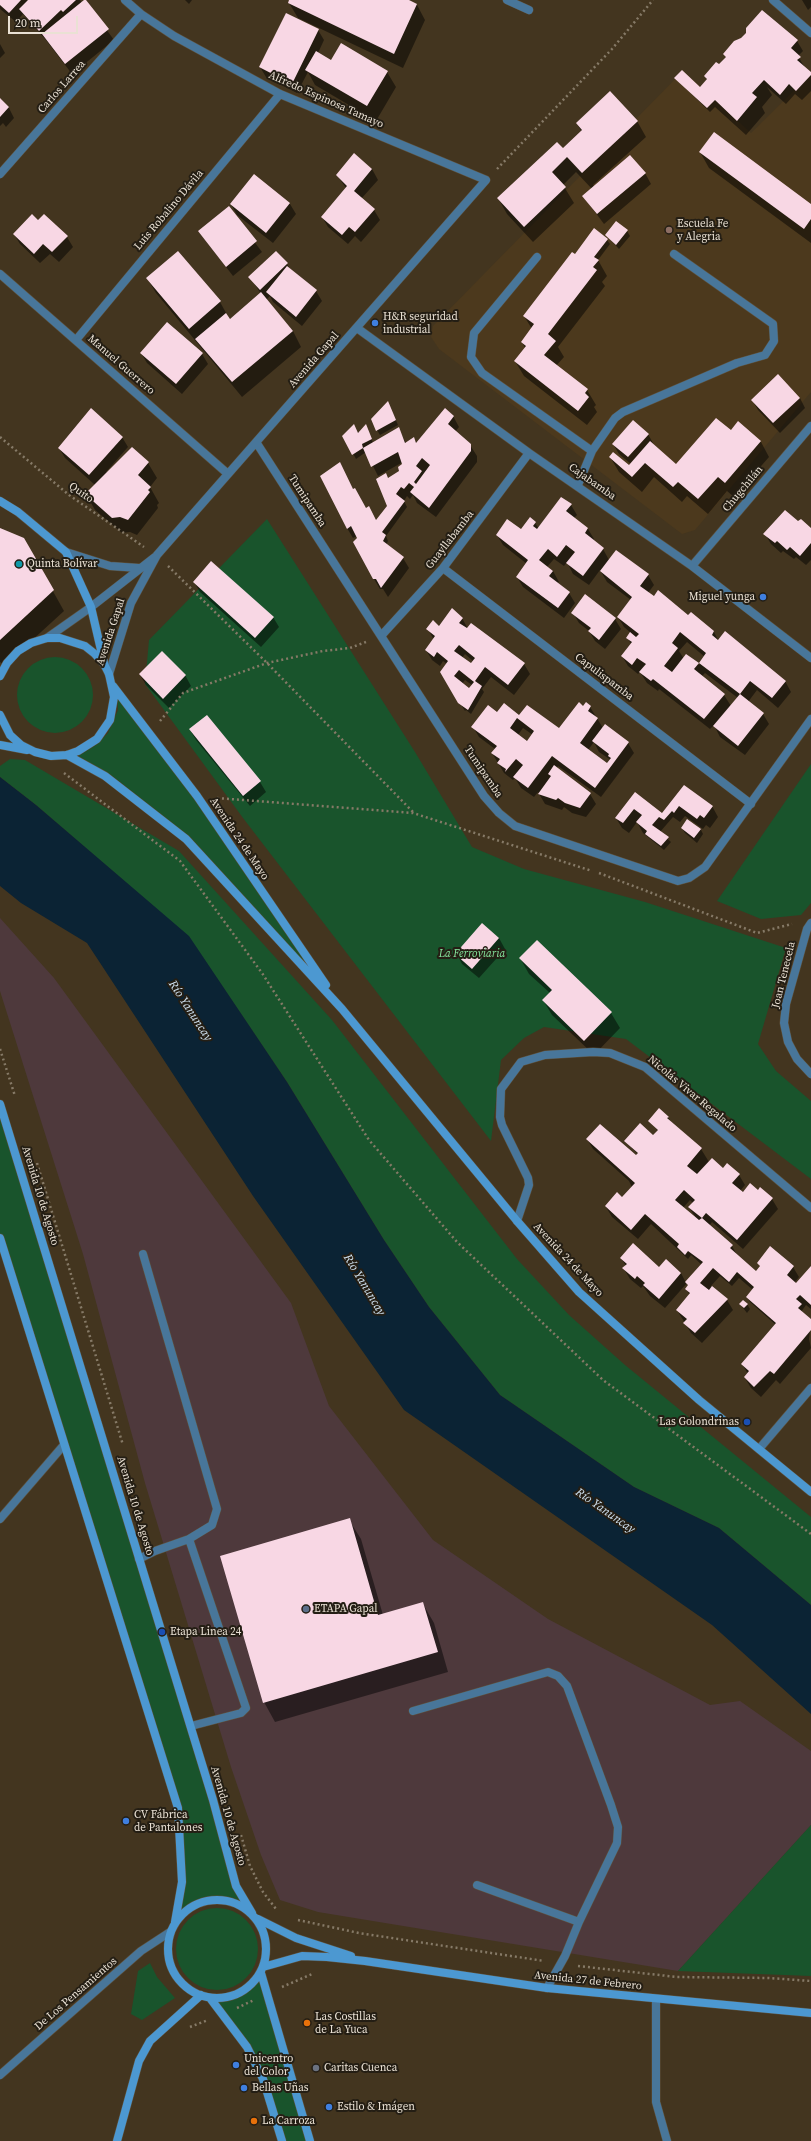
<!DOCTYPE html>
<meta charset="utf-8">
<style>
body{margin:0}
#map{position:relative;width:811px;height:2141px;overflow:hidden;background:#43351f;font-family:"Source Serif 4",serif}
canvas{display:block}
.scale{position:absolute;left:8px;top:16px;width:70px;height:18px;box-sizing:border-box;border:2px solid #eae1d4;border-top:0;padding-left:5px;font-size:12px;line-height:14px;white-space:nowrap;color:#eae1d4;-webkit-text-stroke:3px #241e14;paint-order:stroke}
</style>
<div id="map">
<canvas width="811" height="2141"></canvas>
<div class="scale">20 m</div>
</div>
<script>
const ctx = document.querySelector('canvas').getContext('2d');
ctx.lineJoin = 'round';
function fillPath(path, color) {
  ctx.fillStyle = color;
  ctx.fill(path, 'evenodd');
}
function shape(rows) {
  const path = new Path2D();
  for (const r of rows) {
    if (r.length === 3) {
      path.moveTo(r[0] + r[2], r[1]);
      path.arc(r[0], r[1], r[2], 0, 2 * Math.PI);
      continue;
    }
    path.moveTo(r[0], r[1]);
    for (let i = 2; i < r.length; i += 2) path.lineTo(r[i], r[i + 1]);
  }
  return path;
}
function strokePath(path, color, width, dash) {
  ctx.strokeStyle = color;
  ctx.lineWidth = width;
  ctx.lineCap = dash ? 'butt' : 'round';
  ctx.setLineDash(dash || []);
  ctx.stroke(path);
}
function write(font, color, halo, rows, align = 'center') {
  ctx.font = font + ' "Source Serif 4",serif';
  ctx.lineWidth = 4;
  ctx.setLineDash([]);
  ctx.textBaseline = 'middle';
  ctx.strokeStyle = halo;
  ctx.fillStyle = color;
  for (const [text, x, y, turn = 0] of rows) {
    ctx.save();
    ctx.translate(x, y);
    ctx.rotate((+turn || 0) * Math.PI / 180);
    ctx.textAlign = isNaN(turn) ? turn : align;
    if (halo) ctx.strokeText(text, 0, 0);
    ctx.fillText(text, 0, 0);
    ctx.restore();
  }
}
fillPath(shape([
 [0,918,54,978,291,1303,329,1406,433,1540,548,1619,710,1705,740,1701,811,1751,811,1825,678,1971,318,1912,280,1900,261,1855,231,1767,145,1483,83,1254,0,991]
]), '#4e393c');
fillPath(shape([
 [683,71,751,133,811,74,811,392,695,530,682,534,439,349,431,337,433,326]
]), '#4c391d');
fillPath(shape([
 [267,519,415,752,472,847,524,869,645,902,786,948,758,1044,776,1071,811,1101,811,1179,626,1039,544,1027,524,1038,501,1060,491,1141,243,818,145,684,149,640],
 [55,695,38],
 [117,697,196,801,316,976,190,837,111,775,78,756,96,745,108,733,118,710],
 [10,759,25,760,179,851,332,1020,517,1259,569,1315,625,1365,811,1517,811,1605,719,1528,634,1487,500,1395,429,1307,384,1240,287,1082,189,937,36,805,0,777,0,766],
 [811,764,811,903,801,915,761,919,717,901],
 [0,1105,236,1886,252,1913,240,1904,226,1900,211,1899,197,1903,184,1911,175,1922,182,1882,178,1808,0,1238],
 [811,1825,811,1976,678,1971],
 [217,1949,41],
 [150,1963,157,1977,175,1998,142,2020,131,2014,138,1971],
 [261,1973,310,2141,282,2141,247,2047,210,1998,220,1998,239,1993,248,1988]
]), '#19542c');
fillPath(shape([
 [0,777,36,805,189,936,287,1082,384,1240,429,1307,500,1395,634,1487,719,1528,811,1605,811,1714,712,1625,404,1410,253,1196,87,943,21,903,0,886]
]), '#0b2334');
fillPath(shape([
 [0,0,80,0,82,3,85,0,114,40,72,74,46,40,23,14,16,22,0,9],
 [185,0,192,0,189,4],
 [291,0,407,0,417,5,425,20,403,68,298,18,289,3],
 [802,0,811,0,811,7,808,10],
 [318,30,324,40,318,53,331,61,387,72,396,87,376,121,315,85,308,72,297,93,266,77,260,67],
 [738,39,797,41,803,51,798,56,805,68,811,74,811,91,802,100,795,94,786,104,767,87,772,95,762,107,765,113,746,135,715,107,710,112,675,78,703,91,707,80,705,76,727,58,725,54],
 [0,44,5,53,0,58],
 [0,100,9,108,14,118,6,127,3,123,0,126],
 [637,121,646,137,593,185,595,187,645,173,651,184,604,224,583,196,592,189,576,172,563,185,574,203,533,242,507,214,498,198,563,150,582,132,577,124],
 [700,152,811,206,811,243,709,168],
 [372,169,378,180,361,199,374,210,380,220,361,242,355,236,348,244,328,227,322,217,346,188,337,175],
 [254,176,290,204,296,214,273,243,237,215,231,204],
 [229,208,262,252,233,276,199,232],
 [38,221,67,237,73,247,59,262,50,254,40,263,20,244,14,234],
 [627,231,630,236,619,249,606,235],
 [607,240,610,244,598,260,607,276,602,282,605,286,558,347,564,357,556,366,587,390,596,405,594,407,597,412,587,425,524,376,515,361,525,348,522,342,532,329,524,316,575,255],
 [178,252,220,302,230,320,261,294,250,277,287,264,290,269,316,291,322,301,302,326,273,302,270,296,266,300,293,331,301,347,242,397,156,293,147,278],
 [141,353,202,354,208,364,182,394,147,363],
 [800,398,805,408,780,433,758,410,752,400],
 [390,407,398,425,380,435,377,430],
 [453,416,459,427,455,432,470,445,477,456,477,462,436,517,417,503,413,495,410,499,407,496,404,501,407,507,386,536,388,541,386,545,403,558,409,568,388,597,383,589,380,589,374,579,357,536,353,538,347,528,340,464,353,490,376,522,388,506,388,479,400,471,404,465,403,462,378,476,366,452,356,459,344,436,368,430,373,443,398,428,406,443,414,439,417,444],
 [731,431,761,442,769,457,734,497,727,491,708,514,687,496,682,502,654,477,642,492,619,472,610,457,629,466,631,464,619,454,613,444,648,434,654,445,676,465],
 [122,437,128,447,106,472,148,463,157,478,150,487,159,503,157,505,158,508,137,535,130,532,122,533,95,510,86,494,95,485,65,458,59,448],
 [571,505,577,515,574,518,588,529,594,539,592,541,603,549,609,560,648,575,654,585,648,593,654,597,658,591,688,617,691,614,714,632,718,640,785,681,791,692,778,708,757,690,748,702,763,714,769,724,745,755,720,737,714,725,710,729,659,689,658,691,647,683,640,672,638,674,628,666,622,656,631,644,628,638,631,633,624,627,618,617,631,600,607,582,600,570,589,585,573,574,567,562,564,566,554,559,547,567,553,571,559,582,557,583,569,593,575,603,564,618,523,587,517,577,527,564,503,545,497,535,521,531,535,523,539,529],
 [687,642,705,657,699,665,687,655,684,659,679,651],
 [705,673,738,698,731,706,724,695,702,676],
 [799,523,811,529,811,560,806,565,796,557,794,559,783,551,781,553,771,544,765,534],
 [0,530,35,559,64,611,5,665,0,662],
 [194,582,273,617,279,627,261,647,200,592],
 [573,613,615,619,621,629,605,649,595,641,589,631,579,623],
 [462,618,468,629,524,664,530,674,514,695,491,677,482,689,484,692,471,714,466,710,465,711,447,682,447,664,443,661,440,666,432,660,426,650,434,640,428,629,439,627],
 [465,654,473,661,471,665,462,658],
 [465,680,472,685,469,689,462,684],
 [140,675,185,675,191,686,169,708,146,685],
 [584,707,590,707,603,728,605,725,628,743,634,753,601,797,558,766,557,768,590,794,596,804,586,817,572,813,564,807,562,810,545,804,538,792,534,797,521,788,515,778,513,780,504,773,492,753,495,749,479,737,473,727,498,713,520,716,559,730],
 [523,728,533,735,527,742,518,735],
 [594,742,599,752,611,760,607,764,588,750],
 [207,716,260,782,266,792,250,806,196,740,190,730],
 [684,786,712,806,718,817,710,828,706,825,703,829,685,816,680,822,673,817,660,832,671,842,664,850,643,833,637,822,629,833,622,828,616,818,635,793,662,814],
 [687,820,701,830,703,834,697,843,685,833,682,828],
 [499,938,505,949,479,978,462,964,457,954],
 [520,958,611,1013,620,1028,594,1055,552,1015,543,1000,550,993,529,974],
 [668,1117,671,1122,701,1149,709,1162,739,1175,745,1185,740,1191,743,1193,758,1191,772,1199,778,1209,743,1249,712,1222,709,1226,732,1246,737,1255,756,1272,760,1267,758,1263,793,1267,799,1277,794,1283,797,1285,811,1267,811,1309,806,1305,801,1312,811,1320,809,1339,811,1348,780,1384,776,1380,761,1397,751,1388,745,1378,748,1374,742,1364,776,1325,750,1302,747,1297,753,1290,739,1278,732,1286,720,1276,711,1286,727,1300,733,1310,702,1343,691,1333,677,1310,690,1295,686,1289,689,1286,687,1283,665,1308,650,1296,643,1286,641,1288,630,1279,624,1269,626,1266,621,1258,681,1273,686,1283,702,1265,691,1255,688,1259,651,1224,638,1239,612,1217,606,1207,623,1198,632,1187,629,1181,593,1149,587,1139,635,1156,638,1154,625,1141,653,1136,658,1131,650,1121],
 [690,1200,693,1203,689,1207,696,1218,683,1208],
 [740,1304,747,1304,750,1309,747,1313],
 [349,1520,361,1539,383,1615,423,1604,434,1623,448,1672,275,1722,264,1702]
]), '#0007');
fillPath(shape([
 [0,0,21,0,9,13,0,5],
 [28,0,76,0,63,12,61,10,39,31,19,9],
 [84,0,86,0,109,29,65,64,42,34],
 [289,0,409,0,417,4,394,54,288,3],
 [762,10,798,40,791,48,801,57,797,60,811,72,811,75,796,91,789,84,780,95,764,80,752,93,757,97,737,121,715,100,707,108,674,78,682,70,700,87,707,79,704,76,716,62,719,64,726,57,723,54,734,41,741,38,746,33,746,28],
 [286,13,319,29,292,84,259,67],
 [341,43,388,71,367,106,305,70,316,51,331,60],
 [610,91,638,121,582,173,567,157,552,172,566,187,524,227,497,198,557,142,563,148,582,130,576,123],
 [0,98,9,107,0,117],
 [714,132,811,204,811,219,804,229,699,152],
 [354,153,372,169,354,191,375,209,355,232,349,227,342,235,321,217,347,186,336,175],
 [630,155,646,173,597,214,582,196],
 [254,174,290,203,266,233,230,204],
 [229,206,257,241,226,267,198,231],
 [32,214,38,220,44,214,68,236,52,252,43,244,34,254,13,234],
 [616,221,628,230,616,245,605,235],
 [594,228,608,239,594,257,599,260,593,267,597,270,548,334,556,341,544,355,588,389,585,393,589,397,578,411,514,361,526,346,521,342,534,324,523,316,572,252,575,254],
 [178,251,221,301,189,329,146,278],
 [276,251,288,263,260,290,248,277],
 [287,266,317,290,296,317,266,292],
 [261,292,293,331,232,382,195,339,226,313,230,319],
 [167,322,203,353,176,384,140,353],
 [778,374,800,398,773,423,751,400],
 [388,401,396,420,376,431,371,419],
 [91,408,123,437,89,475,58,448],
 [445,408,454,416,448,424,471,444,471,451,429,508,410,492,414,487,409,483,404,489,401,487,396,494,405,501,382,532,386,535,383,541,404,557,381,588,376,579,373,579,353,542,357,538,351,526,347,529,320,476,340,462,353,489,355,488,366,508,369,506,376,520,387,506,376,479,386,473,388,478,399,471,398,467,402,464,398,452,371,467,363,448,399,427,405,443,414,437,416,443],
 [422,458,430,465,416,484,414,482,422,471,416,466],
 [716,418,731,430,738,421,761,441,725,483,718,477,698,499,678,482,673,487,645,463,632,477,609,457,613,452,629,465,650,441,676,464],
 [633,420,649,434,628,457,612,444],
 [354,424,358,433,366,424,372,439,362,444,363,448,352,455,342,436],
 [132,447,149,462,138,475,151,487,148,490,150,492,128,520,120,517,112,518,85,494],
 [561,497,572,504,566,511,588,528,585,533,604,548,583,576,566,563,575,552,566,545,557,557,548,549,539,560,553,571,549,576,570,592,558,608,516,577,528,560,496,535,507,519,521,529,530,517,536,522,533,526,537,529],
 [785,510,798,521,801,519,811,528,811,543,800,556,790,547,787,550,777,541,775,543,763,534],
 [0,528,24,538,54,590,0,640],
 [616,550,649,574,640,586,654,596,658,590,688,615,691,612,714,631,712,635,718,640,725,631,786,681,772,698,750,681,740,694,699,663,706,653,680,632,672,643,678,648,664,666,672,672,686,654,699,663,694,669,725,694,704,719,653,679,651,681,639,672,646,664,637,658,632,665,621,656,632,642,626,638,630,632,636,637,639,634,617,617,632,597,600,571],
 [211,561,274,617,255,638,193,582],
 [585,594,616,618,599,640,588,631,591,628,571,613],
 [452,608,463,618,459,623,467,628,471,623,525,663,508,685,485,667,475,681,482,686,468,710,458,703,440,672,448,661,437,652,434,657,425,650,435,636,426,629,433,620,439,626],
 [459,645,475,658,471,663,454,651],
 [459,670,474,682,469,688,454,676],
 [162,651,186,675,163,699,139,674],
 [740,694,764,713,738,746,713,726],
 [579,702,583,706,586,702,591,706,588,711,598,718,580,743,607,763,611,758,608,756,609,754,592,741,605,724,629,742,595,788,552,756,528,788,513,777,523,765,516,759,505,772,506,769,497,763,500,759,491,753,497,746,471,727,488,705,497,712,504,703,519,715,527,705,559,728],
 [517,718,534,731,527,741,510,728],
 [207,715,261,781,243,796,189,729],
 [554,765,591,793,580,808,565,803,558,798,556,800,538,794,551,776,548,774],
 [684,785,713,806,704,818,700,815,697,819,679,806,674,813,672,811,664,820,659,817,652,825,669,837,661,846,645,834,647,831,636,822,642,815,634,809,623,823,615,818,635,792,662,813],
 [687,819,701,829,694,838,681,828],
 [482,923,499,938,472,969,455,954],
 [537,940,612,1012,584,1041,542,1000,552,990,519,958],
 [659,1108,669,1117,667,1118,702,1148,687,1166,697,1174,712,1158,723,1168,727,1163,740,1174,732,1183,743,1192,750,1183,758,1190,760,1187,773,1198,737,1240,706,1213,702,1218,688,1207,695,1200,684,1190,675,1200,699,1220,702,1218,733,1245,730,1248,756,1271,760,1266,757,1263,770,1246,794,1266,787,1275,796,1283,811,1266,811,1305,800,1295,796,1299,802,1304,798,1308,811,1319,811,1330,774,1374,770,1371,754,1387,744,1377,749,1371,741,1364,776,1323,746,1297,754,1287,737,1272,729,1282,713,1268,700,1283,709,1290,712,1286,728,1299,695,1333,683,1323,687,1319,676,1310,690,1293,685,1289,688,1285,685,1282,703,1262,688,1251,685,1255,677,1247,679,1244,645,1214,631,1230,605,1206,617,1192,622,1197,635,1183,586,1139,600,1124,636,1155,638,1153,624,1141,640,1123,653,1135,658,1130,648,1121],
 [633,1243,659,1267,666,1259,681,1273,659,1299,643,1285,645,1283,637,1276,635,1279,622,1268,627,1264,620,1258],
 [743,1300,748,1304,744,1308,739,1304],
 [350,1518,378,1615,423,1602,438,1652,263,1703,220,1556]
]), '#f8d7e4');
const lane = shape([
 [537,257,474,333,471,357,482,373,592,451,578,485],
 [592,451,615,418,623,412,737,363,765,355,774,341,773,324,674,254],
 [189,1539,246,1708,241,1713,191,1726],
 [139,1559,155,1551,189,1539,212,1525,217,1509,143,1254],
 [413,1711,548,1672,558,1676,567,1686,611,1805,618,1827,617,1843,579,1922,565,1956,547,1988],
 [477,1885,579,1922],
 [656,1999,656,2102,667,2141]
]);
const street = shape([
 [507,0,529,10],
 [773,0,811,33],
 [0,174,141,14],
 [0,274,228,474],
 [357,328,529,453,692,566,811,658],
 [76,340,280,94],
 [256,442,484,796,499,813,515,826,678,881,689,878,705,867,811,719],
 [66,552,110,566,139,568],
 [692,566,811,426],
 [443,568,751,804],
 [381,636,443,568,529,453],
 [47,638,91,607,155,557],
 [109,674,131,603,157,555,486,180,280,94,174,36,141,14,125,0],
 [811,923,807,929,786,1004,784,1023,788,1042,797,1059,811,1074],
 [517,1221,529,1185,528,1178,502,1125,500,1117,501,1089,521,1062,545,1055,593,1052,610,1053,645,1067,811,1208],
 [759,1449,811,1388],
 [0,1519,63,1446],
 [0,2075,141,1951,170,1932]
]);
const secondary = shape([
 [0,501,18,512,66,552,91,607,104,663],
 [0,676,7,663,18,651,31,643,47,638,60,638,85,646,95,654,104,664,109,674,114,697,110,720,97,739,78,751,67,755,51,756,35,752,21,745,10,735,0,715],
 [113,686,197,796,326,985],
 [0,745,27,750],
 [67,755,105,776,186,839,342,1009,517,1221,579,1292,699,1400,811,1492],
 [0,1104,213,1800,236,1886,252,1913],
 [0,1238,178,1808,182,1882,175,1922],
 [217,1949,49],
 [258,1919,296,1938,351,1956],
 [263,1967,302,1956,327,1957,365,1961,547,1988,811,2013],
 [261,1973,310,2141],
 [210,1998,247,2047,263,2079,282,2141],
 [117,2141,139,2061,150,2041,201,1995]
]);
strokePath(lane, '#5e513c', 9);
strokePath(street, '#5e513c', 9);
strokePath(secondary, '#5e513c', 9);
strokePath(shape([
 [497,169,612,49,653,0],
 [0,437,69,495,144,547],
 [168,566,267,663,413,812],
 [160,721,183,693,267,663,323,651,350,648,366,642],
 [64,773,180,861,262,973,369,1140,457,1242,603,1380,811,1534],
 [217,798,413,813,592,871],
 [599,873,757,933,792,924],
 [0,1049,15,1096],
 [37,1163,123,1445],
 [241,1835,250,1866,263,1892,276,1909],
 [298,1920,359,1933,544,1961],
 [578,1966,677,1977,769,1978,811,1981],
 [282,1987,312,1974],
 [237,2008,254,2000],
 [190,2027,208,2020]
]), '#867a67', 2.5, [2, 3]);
strokePath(lane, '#48769a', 8);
strokePath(street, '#48769a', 8);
strokePath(secondary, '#4c98d1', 8);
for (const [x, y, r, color] of [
 [669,230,4,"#8d6e63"],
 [375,323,4,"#3f7fe0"],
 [19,564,4,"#0f9aa8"],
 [763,597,4,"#3f7fe0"],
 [747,1422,4,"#1a4fb4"],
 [306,1609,4,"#5c6f8a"],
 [162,1632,4,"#1a4fb4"],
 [126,1821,4,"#3f7fe0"],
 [307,2023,4,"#e8710a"],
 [236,2065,4,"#3f7fe0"],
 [316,2068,4,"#6b7280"],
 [244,2088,4,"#3f7fe0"],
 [329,2107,4,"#3f7fe0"],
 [254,2121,4,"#e8710a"]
]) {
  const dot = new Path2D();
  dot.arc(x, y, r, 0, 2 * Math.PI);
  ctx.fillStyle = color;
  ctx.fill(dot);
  strokePath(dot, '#241e14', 1.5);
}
write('11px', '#eae1d4', '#241e14', [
 ["Carlos Larrea",62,87,-49],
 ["Alfredo Espinosa Tamayo",326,100,24],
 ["Luis Robalino Dávila",169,210,-50],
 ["Avenida Gapal",314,360,-49],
 ["Manuel Guerrero",121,365,41],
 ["Cajabamba",592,482,35],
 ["Chugchilán",743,489,-50],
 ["Quito",81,493,35],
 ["Tumipamba",307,501,57],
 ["Guayllabamba",450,540,-52],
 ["Avenida Gapal",111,632,-72],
 ["Capulispamba",604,677,37],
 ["Tumipamba",483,772,56],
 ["Avenida 24 de Mayo",239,839,56],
 ["Joan Tenecela",784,975,-76],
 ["Nicolás Vivar Regalado",692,1094,40],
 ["Avenida 10 de Agosto",40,1196,73],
 ["Avenida 24 de Mayo",568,1260,47],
 ["Avenida 10 de Agosto",135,1506,73],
 ["Avenida 10 de Agosto",228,1816,74],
 ["Avenida 27 de Febrero",588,1981,6],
 ["De Los Pensamientos",76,1994,-41]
]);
write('11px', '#eae1d4', '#241e14', [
 ["Escuela Fe",677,224],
 ["y Alegria",677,237],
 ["H&R seguridad",383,317],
 ["industrial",383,330],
 ["Quinta Bolívar",27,564],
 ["Miguel yunga",755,597,"right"],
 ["Las Golondrinas",739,1422,"right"],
 ["ETAPA Gapal",314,1609],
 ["Etapa Linea 24",170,1632],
 ["CV Fábrica",134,1815],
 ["de Pantalones",134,1828],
 ["Las Costillas",315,2017],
 ["de La Yuca",315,2030],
 ["Unicentro",244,2059],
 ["del Color",244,2072],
 ["Caritas Cuenca",324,2068],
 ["Bellas Uñas",252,2088],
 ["Estilo & Imágen",337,2107],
 ["La Carroza",262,2121]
], 'left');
write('italic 11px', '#87e89f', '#241e14', [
 ["La Ferroviaria",472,954]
]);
write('italic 12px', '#d1e3f2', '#241e14', [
 ["Río Yanuncay",190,1011,57],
 ["Río Yanuncay",364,1285,59],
 ["Río Yanuncay",605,1511,35]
]);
</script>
